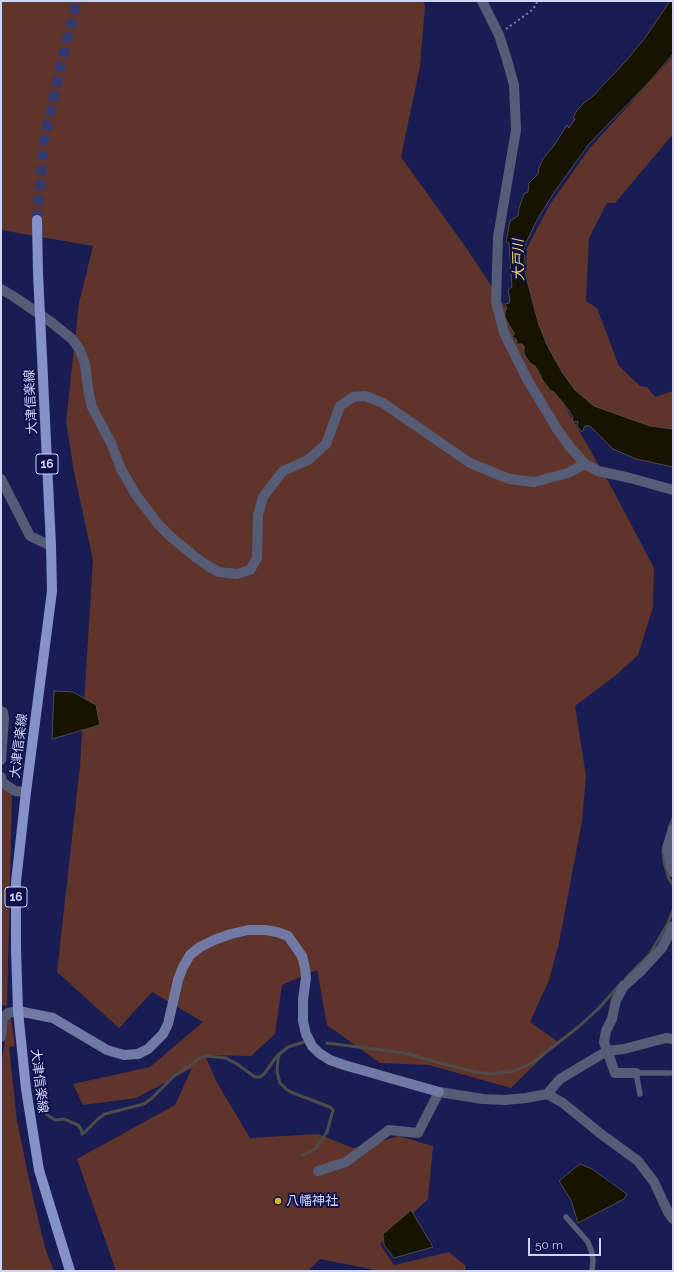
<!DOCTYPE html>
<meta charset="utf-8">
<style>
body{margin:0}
#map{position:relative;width:674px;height:1272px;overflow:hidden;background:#191d54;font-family:Raleway,sans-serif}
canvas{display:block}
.frame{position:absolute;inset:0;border:2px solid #cdd5f9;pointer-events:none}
.scale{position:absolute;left:528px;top:1238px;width:73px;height:18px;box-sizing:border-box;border:2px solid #cdd5f9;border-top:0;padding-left:5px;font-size:12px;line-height:14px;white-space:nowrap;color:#cdd5f9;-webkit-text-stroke:3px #111149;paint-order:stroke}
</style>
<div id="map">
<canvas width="674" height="1272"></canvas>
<div class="frame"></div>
<div class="scale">50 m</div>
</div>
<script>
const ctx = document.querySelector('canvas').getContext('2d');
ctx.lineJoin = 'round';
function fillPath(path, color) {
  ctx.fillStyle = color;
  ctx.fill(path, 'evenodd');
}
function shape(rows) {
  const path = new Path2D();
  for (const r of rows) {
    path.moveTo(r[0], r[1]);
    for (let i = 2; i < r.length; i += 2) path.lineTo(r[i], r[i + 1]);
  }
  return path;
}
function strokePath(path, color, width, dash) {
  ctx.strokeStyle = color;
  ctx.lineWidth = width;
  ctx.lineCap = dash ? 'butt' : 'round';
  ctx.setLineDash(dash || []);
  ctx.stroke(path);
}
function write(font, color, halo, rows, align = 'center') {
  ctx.font = font + ' Raleway,"Noto Sans JP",sans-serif';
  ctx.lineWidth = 4;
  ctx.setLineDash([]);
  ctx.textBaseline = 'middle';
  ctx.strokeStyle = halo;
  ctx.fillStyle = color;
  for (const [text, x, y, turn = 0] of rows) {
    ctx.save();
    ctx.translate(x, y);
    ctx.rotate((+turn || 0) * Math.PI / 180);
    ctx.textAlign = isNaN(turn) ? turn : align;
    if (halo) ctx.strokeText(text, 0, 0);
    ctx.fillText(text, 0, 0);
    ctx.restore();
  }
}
fillPath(shape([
 [1,1,423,1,425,6,420,66,401,157,467,249,527,340,613,490,654,568,653,607,638,655,615,676,575,706,586,776,582,821,559,943,549,980,530,1022,558,1042,511,1088,429,1065,380,1063,327,1025,317,970,282,985,275,1034,251,1056,205,1055,216,1081,250,1138,318,1134,353,1148,399,1136,433,1146,428,1199,380,1244,394,1265,449,1252,466,1266,465,1271,372,1271,371,1269,320,1259,308,1271,116,1271,77,1159,175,1105,192,1068,136,1098,83,1105,73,1084,150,1067,203,1022,152,992,119,1028,57,972,80,766,93,560,74,472,66,422,79,303,93,246,1,230],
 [673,56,673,134,615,203,607,203,589,238,586,301,597,308,619,366,640,386,647,387,655,397,673,391,673,436,594,413,558,375,525,300,527,248,549,206,589,149],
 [1,785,12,795,7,1006,1,1005],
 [8,1018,11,1018,15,1046,9,1047,17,1121,33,1198,46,1251,54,1271,1,1271,1,1067]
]), '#5f342a');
const water = shape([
 [670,1,673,1,673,54,648,83,589,144,555,191,537,220,524,247,526,276,538,322,547,345,562,372,575,390,594,406,650,426,673,429,673,467,636,459,613,449,590,426,585,426,582,432,577,426,578,422,577,421,572,422,573,417,568,409,554,392,550,390,541,378,541,376,535,366,531,364,528,360,524,354,524,346,522,344,516,344,517,340,512,336,514,335,514,333,509,325,505,317,505,312,507,308,505,304,509,303,510,300,508,290,512,287,509,243,506,242,510,221,518,216,519,208,524,194,528,192,529,183,538,174,539,168,543,159,555,144,567,125,569,128,575,119,573,117,578,109,585,102,591,98,625,62,645,38,670,1],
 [54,691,73,692,96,705,100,725,52,739,54,691],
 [580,1164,592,1169,627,1194,624,1199,578,1223,571,1200,559,1181,580,1164],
 [411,1210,433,1247,394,1258,384,1245,383,1234,411,1210]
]);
fillPath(water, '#181200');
strokePath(water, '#4e4c4b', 1);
strokePath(shape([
 [669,828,673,818],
 [663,851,664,862,669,879,673,885],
 [626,978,650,954,668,923,673,910],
 [327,1043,405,1053,436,1062,475,1072,492,1074,514,1071,532,1063,577,1028,598,1009,622,982],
 [279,1056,278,1059,277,1072,280,1083,286,1089,293,1093,330,1107,333,1110,327,1132,315,1149,303,1155],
 [46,1114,55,1120,64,1119,78,1125,81,1129,82,1134,85,1132,98,1119,105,1114,144,1104,152,1098,174,1076,190,1066,199,1058,207,1056,226,1058,237,1064,255,1077,260,1077,264,1074,277,1056,282,1052,288,1047,304,1042]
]), '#4e4c4b', 3);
strokePath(shape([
 [37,220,44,142,61,64,77,1]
]), '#34396d', 10, [10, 5]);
strokePath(shape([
 [506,29,531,11,536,5,537,1]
]), '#7a80ad', 2, [2, 3]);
strokePath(shape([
 [640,1094,636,1073,670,1073],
 [566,1217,588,1242,592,1253,593,1261,592,1271]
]), '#565c76', 5.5);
strokePath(shape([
 [482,1,499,35,507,60,514,85,516,130,498,237,496,302,504,333,527,379,557,429,570,447,585,464,598,471,630,478,673,490],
 [1,289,13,296,51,322,72,339,80,350,85,364,89,395,92,407,111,443,121,469,136,495,158,524,171,537,194,556,208,566,219,572,237,574,250,570,257,558,258,515,263,497,283,471,308,460,326,444,340,406,353,397,365,396,383,403,470,463,509,479,534,482,568,473,585,464],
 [1,479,30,536,51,546],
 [1,711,3,712,4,718,1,760],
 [1,777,2,782,15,791,26,792],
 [673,829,667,848,671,866,673,872],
 [1,1037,3,1018,8,1013,18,1011],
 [636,1073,615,1073,604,1042,606,1031,612,1019,616,1000,624,986,642,970,662,948,673,926],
 [547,1094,563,1103,601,1134,638,1161,654,1182,668,1212,673,1219],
 [318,1171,346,1162,389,1130,418,1133,439,1092,483,1099,505,1100,526,1098,547,1094,560,1079,607,1051,624,1049,666,1038,673,1039]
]), '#565c76', 10);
strokePath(shape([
 [18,1011,53,1018,107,1050,124,1055,138,1054,148,1049,163,1034,168,1024,178,980,183,967,190,955,200,947,214,940,231,934,248,930,265,930,277,932,288,936,302,956,305,968,306,978,303,1000,303,1021,306,1034,312,1046,319,1053,330,1060,344,1065,439,1092]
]), '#717aa4', 10);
strokePath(shape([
 [37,220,38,273,51,546,52,591,26,792,16,882,16,949,18,1011,26,1089,39,1170,70,1271]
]), '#8591c8', 10);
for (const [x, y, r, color] of [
 [278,1201,4,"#d5b535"]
]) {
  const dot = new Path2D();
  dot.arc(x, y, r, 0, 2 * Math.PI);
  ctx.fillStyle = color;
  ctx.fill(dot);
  strokePath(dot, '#111149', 1.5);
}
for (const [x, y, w] of [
 [47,464,22],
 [16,897,22]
]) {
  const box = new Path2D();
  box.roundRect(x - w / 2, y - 10, w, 20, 3);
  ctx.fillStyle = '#111149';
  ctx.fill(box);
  strokePath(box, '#cdd5f9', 1);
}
write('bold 12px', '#cdd5f9', null, [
 ["16",47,464],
 ["16",16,897]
]);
write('13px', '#cdd5f9', '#111149', [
 ["大津信楽線",31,402,-93],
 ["大津信楽線",19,746,-83],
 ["大津信楽線",39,1081,83]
]);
write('13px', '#cdd5f9', '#111149', [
 ["八幡神社",286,1201]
], 'left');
write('italic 14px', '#f3d770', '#111149', [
 ["大戸川",519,260,-91]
]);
</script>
